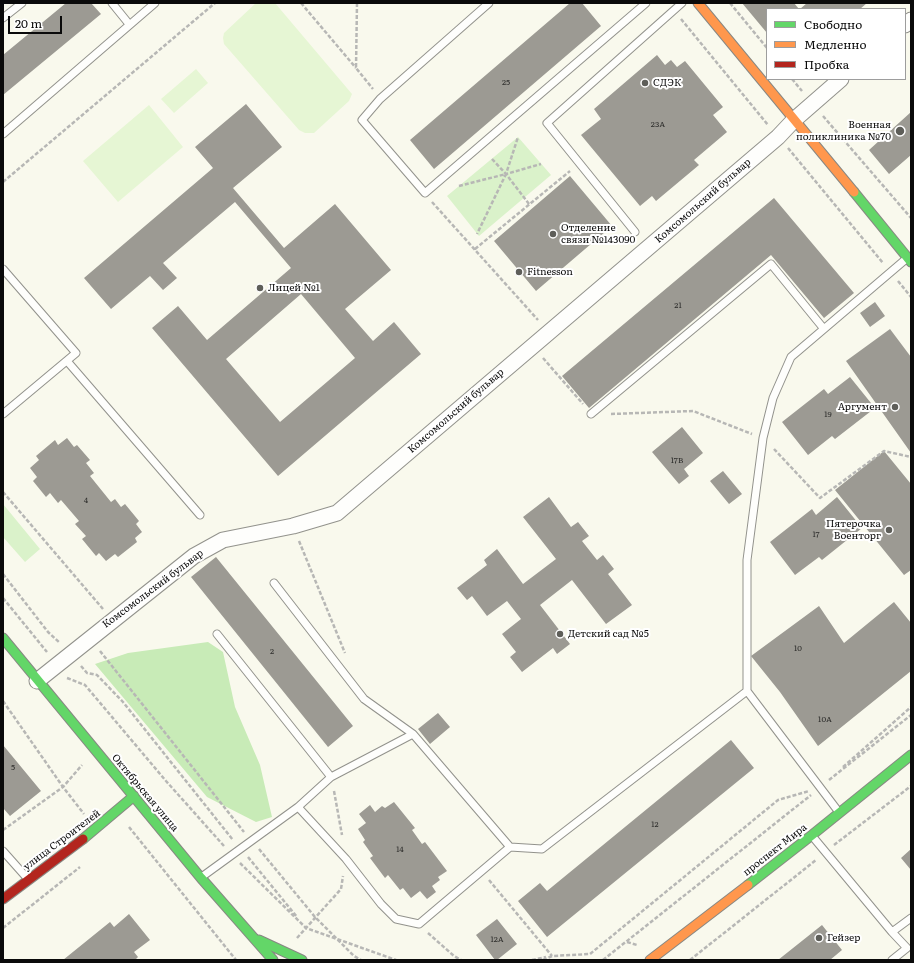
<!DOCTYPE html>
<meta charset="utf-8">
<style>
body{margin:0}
#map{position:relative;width:914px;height:963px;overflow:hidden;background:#f9f9ed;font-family:Literata,serif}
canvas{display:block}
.frame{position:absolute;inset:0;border:4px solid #0a0a0a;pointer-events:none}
.legend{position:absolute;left:766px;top:8px;width:140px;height:72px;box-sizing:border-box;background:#fff;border:1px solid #9d9d9d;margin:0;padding:5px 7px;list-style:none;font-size:12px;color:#0a0a0a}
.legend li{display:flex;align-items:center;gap:8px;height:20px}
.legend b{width:20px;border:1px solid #9d9d9d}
.scale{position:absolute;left:8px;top:16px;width:54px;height:18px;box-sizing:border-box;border:2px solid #0a0a0a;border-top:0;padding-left:5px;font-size:12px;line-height:14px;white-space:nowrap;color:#0a0a0a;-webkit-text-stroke:3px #fff;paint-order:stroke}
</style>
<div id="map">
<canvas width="914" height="963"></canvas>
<div class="frame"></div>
<ul class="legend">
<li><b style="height:5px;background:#63d668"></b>Свободно</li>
<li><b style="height:5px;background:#ff974d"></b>Медленно</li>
<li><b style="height:5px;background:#b3261e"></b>Пробка</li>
</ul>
<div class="scale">20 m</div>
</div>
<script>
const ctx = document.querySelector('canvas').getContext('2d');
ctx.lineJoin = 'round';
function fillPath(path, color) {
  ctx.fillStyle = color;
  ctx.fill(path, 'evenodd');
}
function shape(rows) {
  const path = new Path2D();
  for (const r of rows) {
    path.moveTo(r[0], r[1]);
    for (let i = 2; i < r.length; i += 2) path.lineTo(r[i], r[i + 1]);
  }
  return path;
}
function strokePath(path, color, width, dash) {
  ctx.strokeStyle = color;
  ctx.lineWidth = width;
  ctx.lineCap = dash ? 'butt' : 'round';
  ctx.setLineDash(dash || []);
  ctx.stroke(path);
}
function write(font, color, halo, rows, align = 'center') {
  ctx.font = font + ' Literata,serif';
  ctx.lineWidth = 4;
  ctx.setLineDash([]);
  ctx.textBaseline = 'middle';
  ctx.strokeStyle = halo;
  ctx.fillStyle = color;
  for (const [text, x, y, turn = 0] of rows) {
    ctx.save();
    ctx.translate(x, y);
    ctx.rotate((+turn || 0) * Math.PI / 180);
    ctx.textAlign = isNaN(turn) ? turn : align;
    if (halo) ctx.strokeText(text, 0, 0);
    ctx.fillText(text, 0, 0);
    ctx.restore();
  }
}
fillPath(shape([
 [518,137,551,175,479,236,447,196],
 [3,504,40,549,25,562,3,537]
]), '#daf2ca');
fillPath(shape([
 [208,642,223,652,235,707,260,765,272,817,256,822,207,797,95,664,128,653]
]), '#c8ebb7');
fillPath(shape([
 [256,3,275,3,352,94,349,101,314,133,305,133,299,130,224,44,223,38,224,33],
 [196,69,208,83,174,113,161,99],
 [149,105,183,147,118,202,83,161]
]), '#e6f6d4');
fillPath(shape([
 [66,3,91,3,101,14,3,95,3,55],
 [570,3,582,3,601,26,434,169,410,140],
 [742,3,794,3,799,9,767,9,767,33],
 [807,3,867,3,860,9,800,9],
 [657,55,665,65,671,60,677,67,685,61,723,107,713,115,727,132,694,160,699,165,656,201,652,196,640,206,581,135,601,119,594,109],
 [246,104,282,147,233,188,284,248,335,204,391,270,345,309,373,341,394,322,421,354,278,476,152,328,178,306,207,340,291,268,235,202,163,263,177,278,163,290,150,276,111,309,84,278,213,168,195,147],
 [301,294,355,358,280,422,226,359],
 [911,112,911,155,889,174,869,150],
 [570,176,612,226,536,291,494,241],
 [774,198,854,293,824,318,771,255,589,408,562,376],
 [875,302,885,316,870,327,860,313],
 [890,329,911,357,911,453,846,361],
 [850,377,875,408,835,439,832,436,808,455,782,422,824,389,828,394],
 [682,427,703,453,684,469,689,476,679,484,652,452],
 [67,438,74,447,77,445,90,460,86,463,94,473,90,476,111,502,115,499,121,507,125,504,139,521,136,524,142,532,135,538,137,542,118,557,115,554,106,561,99,553,96,556,82,539,86,536,75,524,79,521,61,500,58,503,50,493,46,497,33,481,37,477,30,468,39,460,36,456,55,440,58,445],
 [884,451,911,484,911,570,904,575,835,490],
 [723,471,742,494,729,504,710,481],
 [549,497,571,527,578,522,589,536,582,541,597,560,603,555,614,569,608,574,632,605,606,624,572,580,540,605,570,644,557,654,553,648,522,672,510,657,516,652,502,634,521,619,507,601,487,616,472,596,467,600,457,588,487,565,484,560,497,549,523,584,556,559,523,517],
 [837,497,862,528,822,560,819,557,795,575,770,542,812,509,816,515],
 [216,557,353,726,328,747,191,577],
 [894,602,911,623,911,671,818,746,780,692,751,656,819,606,844,643],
 [438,713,450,727,430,744,418,729],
 [731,740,754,768,547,937,518,901,540,883,547,891],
 [3,745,41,791,10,816,3,808],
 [394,802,415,828,412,830,422,844,425,842,447,871,438,877,440,880,432,886,436,892,427,899,420,891,411,898,403,888,400,890,388,875,385,878,370,858,373,856,363,842,365,840,358,829,366,823,359,814,370,805,375,812,382,806,385,808],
 [911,849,911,870,901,858],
 [129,914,150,940,134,952,138,957,135,960,63,960,110,922,114,927],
 [497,919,517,944,497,960,495,960,476,935],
 [822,925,842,950,830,960,778,960]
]), '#9c9a93');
const lane = shape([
 [112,3,129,24],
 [489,3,380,99,362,120,425,193,646,3],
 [3,18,22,3],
 [3,134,155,3],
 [635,232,547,123,682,3],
 [3,269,76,353,3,414],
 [67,361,200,515],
 [591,414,771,264,824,329],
 [274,583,364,699,413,734],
 [217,634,331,777],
 [298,807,346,859,381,904,396,919,419,924,510,847],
 [838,811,747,691,747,560,763,438,773,398,791,357,906,259],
 [813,837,892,932,907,948,892,960],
 [3,851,27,878],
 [203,876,298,807,331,777,413,734,510,847,542,849,747,691],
 [892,932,911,918]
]);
const street = shape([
 [905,25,911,20],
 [37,681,194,556,223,540,293,526,337,513,778,137,794,120,841,79]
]);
const fast = shape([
 [854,192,911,262],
 [3,638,201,878,273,960],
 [83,839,134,796],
 [748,885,812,835,911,755],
 [259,940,302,960]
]);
const slow = shape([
 [698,3,854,192],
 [650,960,748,885]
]);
const jam = shape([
 [3,899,83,839]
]);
strokePath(lane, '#92928c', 9);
strokePath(street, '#92928c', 17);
strokePath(fast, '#888883', 11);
strokePath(slow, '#888883', 11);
strokePath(jam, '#888883', 11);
strokePath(shape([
 [301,3,356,68],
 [357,3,356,68,373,89],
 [730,3,767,48],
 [681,19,768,125],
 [792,79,802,91],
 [823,116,911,218],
 [788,148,883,263],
 [492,159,506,174,518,137],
 [3,182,215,3],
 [459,186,506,174,477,234],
 [432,202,538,320],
 [529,204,506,174,541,164],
 [475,249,570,171],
 [898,281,911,297],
 [543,358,583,404],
 [611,414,693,411,752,434],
 [774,449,820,498,884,451,911,457],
 [3,492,103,609],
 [299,541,345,653],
 [3,574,48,632,60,643],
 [3,598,47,652],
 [100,651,244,832],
 [81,666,87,673,97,675,123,702,233,840],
 [67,678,85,685,166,781,224,846],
 [3,701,63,787,84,814],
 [843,767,911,707],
 [829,780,911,715],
 [334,791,342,835],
 [129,827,236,960],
 [3,830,63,787,82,765],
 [834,845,911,786],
 [259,849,315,917,354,956,361,960],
 [248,857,297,917],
 [240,863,306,928,396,960],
 [489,880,552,956],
 [3,928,80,867],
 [428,933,454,956,461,960],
 [297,938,341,889,343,876],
 [627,942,637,945],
 [532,960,546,957],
 [543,960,552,956,590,954,778,800,809,791],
 [603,960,811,795],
 [690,960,816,860]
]), '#b7b7b5', 2.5, [4, 2]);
strokePath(lane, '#fefefc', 7);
strokePath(street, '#fefefc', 15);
strokePath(fast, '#63d668', 9);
strokePath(slow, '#ff974d', 9);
strokePath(jam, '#b3261e', 9);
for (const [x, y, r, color] of [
 [645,83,4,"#5e5e59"],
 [900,131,5,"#5e5e59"],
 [553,234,4,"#5e5e59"],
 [519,272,4,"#5e5e59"],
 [260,288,4,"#5e5e59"],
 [895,407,4,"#5e5e59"],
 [889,530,4,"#5e5e59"],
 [560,634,4,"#5e5e59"],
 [819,938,4,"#5e5e59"]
]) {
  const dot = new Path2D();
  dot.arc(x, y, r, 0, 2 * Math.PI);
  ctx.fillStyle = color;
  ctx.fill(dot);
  strokePath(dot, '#fff', 1.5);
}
write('8px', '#2e2e2c', null, [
 ["25",506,83],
 ["23А",658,125],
 ["21",678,306],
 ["19",828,415],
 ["17В",677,461],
 ["4",86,501],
 ["17",816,535],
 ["10",798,649],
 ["2",272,652],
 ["10А",825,720],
 ["5",13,768],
 ["12",655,825],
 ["14",400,850],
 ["12А",497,940]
]);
write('10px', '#0a0a0a', '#fff', [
 ["СДЭК",653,83],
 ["Военная",891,125,"right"],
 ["поликлиника №70",891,137,"right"],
 ["Отделение",561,228],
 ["связи №143090",561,240],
 ["Fitnesson",527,272],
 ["Лицей №1",268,288],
 ["Аргумент",887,407,"right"],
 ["Пятерочка",881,524,"right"],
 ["Военторг",881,536,"right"],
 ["Детский сад №5",568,634],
 ["Гейзер",827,938]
], 'left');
write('10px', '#0a0a0a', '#fff', [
 ["Комсомольский бульвар",703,201,-41],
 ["Комсомольский бульвар",456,411,-41],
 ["Комсомольский бульвар",153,589,-37],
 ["Октябрьская улица",145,793,50],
 ["улица Строителей",62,840,-37],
 ["проспект Мира",775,850,-38]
]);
</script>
